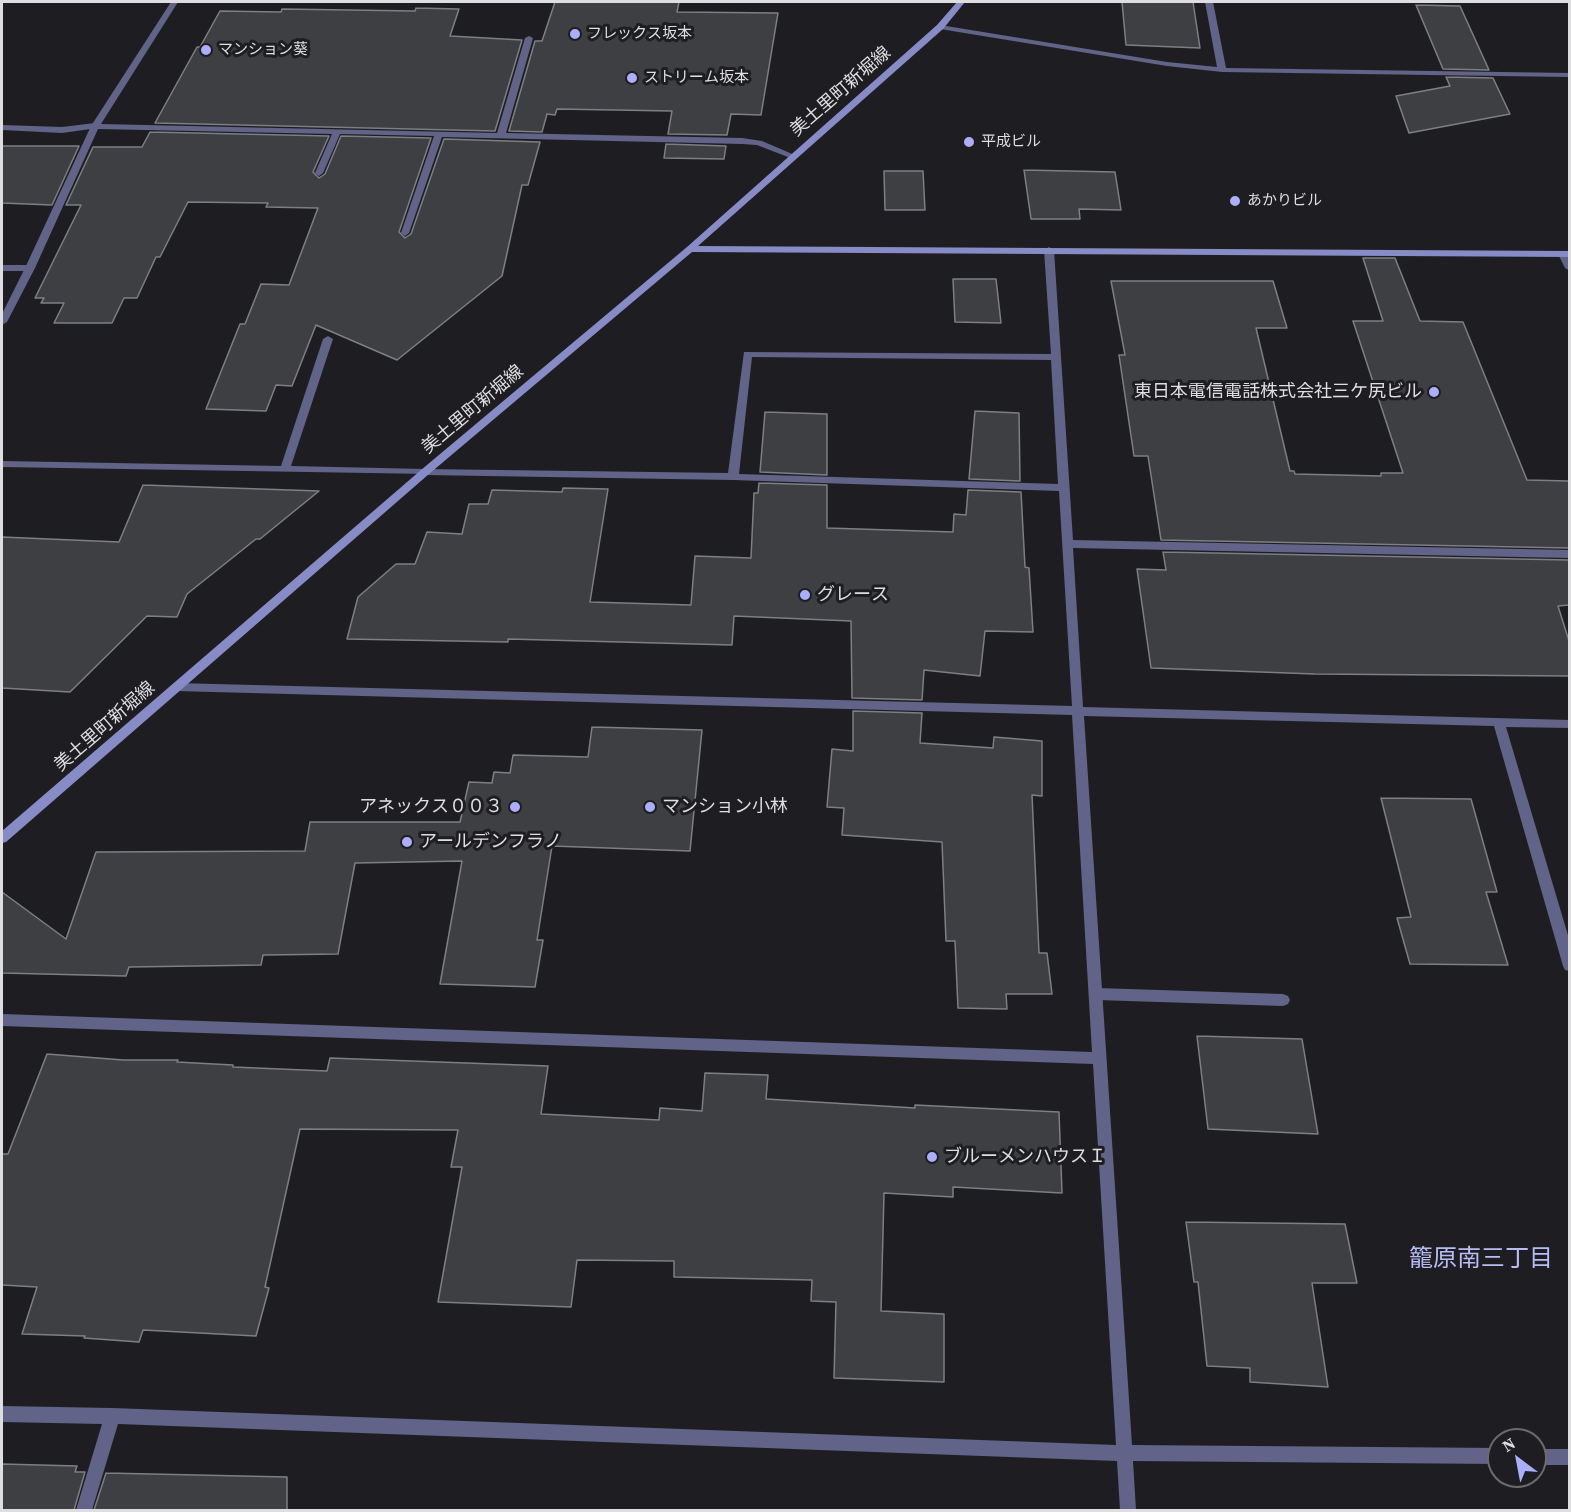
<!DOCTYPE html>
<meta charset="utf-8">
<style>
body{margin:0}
#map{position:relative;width:1571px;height:1512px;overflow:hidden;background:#1e1e22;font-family:"Source Serif 4",serif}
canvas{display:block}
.frame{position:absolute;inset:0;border:3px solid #dedee1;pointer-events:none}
.north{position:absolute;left:1487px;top:1428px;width:60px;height:60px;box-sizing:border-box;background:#1e1e22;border:2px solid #6b6b6e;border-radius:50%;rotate:328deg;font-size:16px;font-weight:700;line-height:24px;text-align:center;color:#dedee1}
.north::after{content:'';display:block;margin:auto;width:21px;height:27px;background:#abaffb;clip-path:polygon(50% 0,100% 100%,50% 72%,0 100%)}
</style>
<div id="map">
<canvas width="1571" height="1512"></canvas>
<div class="frame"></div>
<div class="north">N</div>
</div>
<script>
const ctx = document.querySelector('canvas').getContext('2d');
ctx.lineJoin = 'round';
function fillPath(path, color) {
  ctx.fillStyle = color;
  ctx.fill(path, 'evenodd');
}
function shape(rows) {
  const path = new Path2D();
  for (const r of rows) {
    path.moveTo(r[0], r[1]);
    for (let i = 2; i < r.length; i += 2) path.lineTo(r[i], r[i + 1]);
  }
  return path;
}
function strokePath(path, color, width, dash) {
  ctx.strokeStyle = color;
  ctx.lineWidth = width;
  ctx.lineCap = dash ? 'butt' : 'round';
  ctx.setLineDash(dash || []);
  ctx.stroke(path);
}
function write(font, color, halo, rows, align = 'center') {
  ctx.font = font + ' "Source Serif 4","Noto Sans JP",serif';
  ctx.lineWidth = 6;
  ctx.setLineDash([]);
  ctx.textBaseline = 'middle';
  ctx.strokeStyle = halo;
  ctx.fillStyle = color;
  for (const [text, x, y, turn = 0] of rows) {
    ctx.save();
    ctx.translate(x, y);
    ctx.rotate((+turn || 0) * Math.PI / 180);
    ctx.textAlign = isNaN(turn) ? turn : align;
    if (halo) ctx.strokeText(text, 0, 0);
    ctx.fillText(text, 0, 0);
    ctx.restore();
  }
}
const building = shape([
 [555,2,679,2,677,12,778,13,761,115,731,114,727,135,668,134,672,111,557,109,555,115,547,114,542,132,509,131,535,41,542,41,555,2],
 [1122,2,1193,2,1200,48,1126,45,1122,2],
 [1416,5,1460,6,1489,70,1443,69,1416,5],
 [416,8,459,9,450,36,522,40,495,131,155,123,197,47,200,47,220,11,281,12,282,9,415,11,416,8],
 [1446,77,1493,78,1510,114,1409,133,1396,96,1450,86,1446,77],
 [150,132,329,136,313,172,319,178,325,174,341,136,431,138,399,232,405,238,411,234,444,139,540,142,528,185,522,185,502,276,397,360,316,325,292,386,276,385,266,411,206,409,240,324,245,324,261,284,289,285,318,208,266,207,268,203,188,202,160,257,156,257,137,298,124,298,112,323,54,323,64,303,41,303,44,298,35,298,81,205,66,205,93,147,142,147,150,132],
 [666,144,726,146,724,159,664,158,666,144],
 [2,146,79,146,52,205,2,203,2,146],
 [1024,170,1115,172,1121,210,1079,209,1080,219,1031,219,1024,170],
 [884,171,923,171,925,210,885,210,884,171],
 [1363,258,1395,258,1420,321,1463,322,1527,480,1569,481,1569,548,1161,540,1148,456,1134,456,1119,355,1125,355,1111,281,1273,281,1287,328,1256,328,1290,471,1294,471,1295,474,1381,476,1381,473,1403,473,1353,321,1383,321,1363,258],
 [953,279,996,279,1001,323,955,322,953,279],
 [975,411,1019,413,1020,481,969,479,975,411],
 [765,412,827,414,827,475,760,472,765,412],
 [759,483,827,485,827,528,953,532,954,514,966,515,968,490,1021,492,1025,567,1029,568,1033,632,985,631,980,676,924,670,922,700,852,698,851,621,734,616,732,645,508,639,508,642,347,639,358,597,396,564,415,564,427,532,462,534,469,504,488,504,492,490,562,492,563,488,608,489,590,602,691,605,695,556,751,558,754,493,758,493,759,483],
 [143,485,319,491,260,539,256,539,187,594,177,617,147,616,70,692,2,688,2,537,119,542,143,485],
 [1163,552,1569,560,1569,605,1558,606,1569,641,1569,676,1315,674,1151,668,1137,569,1166,570,1163,552],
 [853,711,922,713,920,743,993,748,994,737,1042,741,1042,796,1032,795,1039,953,1047,953,1052,994,1006,994,1007,1009,958,1008,955,941,946,941,942,842,842,835,844,808,827,807,832,749,853,751,853,711],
 [592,727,702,730,690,851,552,846,537,940,543,940,535,987,440,984,462,861,355,863,338,954,263,955,261,965,129,967,126,976,2,973,2,892,66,939,96,852,305,851,310,822,460,822,469,782,492,783,494,772,510,773,513,755,588,757,592,727],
 [1381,798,1471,799,1497,892,1486,892,1508,965,1410,964,1397,918,1411,917,1381,798],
 [1197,1036,1302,1039,1318,1134,1208,1129,1197,1036],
 [47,1054,123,1060,178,1060,177,1062,233,1065,233,1067,327,1071,330,1058,548,1066,541,1114,659,1120,660,1108,702,1111,705,1073,768,1075,766,1099,915,1108,915,1105,1059,1112,1062,1193,953,1187,953,1197,884,1193,881,1311,944,1314,944,1382,834,1378,836,1302,811,1301,812,1280,674,1277,674,1261,577,1260,571,1307,438,1302,462,1167,451,1167,458,1130,300,1129,265,1287,269,1288,256,1336,143,1330,139,1342,84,1338,85,1336,22,1334,37,1287,2,1285,2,1154,8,1154,47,1054],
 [1186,1222,1345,1224,1357,1283,1312,1283,1328,1387,1250,1382,1250,1368,1207,1366,1198,1282,1194,1282,1186,1222],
 [2,1464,77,1466,75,1472,85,1472,74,1510,2,1510,2,1464],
 [106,1473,287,1477,287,1510,94,1510,106,1473]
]);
fillPath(building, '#3e3f43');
strokePath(building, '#7e7f84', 1.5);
fillPath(shape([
 [171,2,178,2,101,124,497,133,525,38,529,36,533,38,506,133,742,138,762,141,797,156,793,159,757,145,742,144,442,137,409,233,405,236,401,233,434,136,340,134,323,173,319,176,315,173,332,134,98,129,35,268,7,322,2,325,2,314,25,268,91,126,171,2],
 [328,336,333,339,291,466,425,469,429,470,430,472,429,474,2,467,2,461,281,466,323,339,328,336],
 [1097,988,1283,994,1288,996,1290,1000,1288,1004,1283,1006,1097,1000,1092,998,1090,994,1092,990,1097,988]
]), '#616388');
fillPath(shape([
 [1205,2,1213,2,1226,68,1570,73,1570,77,1222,72,1167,66,940,29,936,27,940,25,1167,62,1217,67,1205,2],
 [95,123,99,126,98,128,62,133,2,130,2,125,62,127,95,123],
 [1049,247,1054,250,1073,540,1570,550,1570,558,1073,548,1083,707,1570,720,1570,728,1506,727,1570,942,1570,971,1565,970,1563,966,1494,726,1084,716,1132,1445,1499,1448,1499,1464,1133,1461,1136,1510,1120,1510,1117,1461,118,1424,92,1510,76,1510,102,1424,2,1422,2,1406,112,1408,1116,1445,1093,1064,2,1026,2,1014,1092,1052,1072,715,176,691,170,687,176,683,1072,706,1059,491,733,480,425,475,420,472,425,469,728,473,744,352,1051,354,1044,250,1049,247],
 [752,357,1051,360,1058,484,739,474,752,357],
 [1563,251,1566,252,1570,258,1570,271,1565,268,1558,254,1563,251],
 [2,265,30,265,35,268,30,271,2,271,2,265],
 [1535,1449,1570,1449,1570,1465,1535,1465,1535,1449]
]), '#616388');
fillPath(shape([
 [957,2,965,2,943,29,698,246,1570,251,1570,257,692,252,429,474,6,842,2,843,2,831,421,470,687,247,937,25,957,2]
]), '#878bc6');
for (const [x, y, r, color] of [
 [575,34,6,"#abaffb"],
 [206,50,6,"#abaffb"],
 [632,78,6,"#abaffb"],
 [969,142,6,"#abaffb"],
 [1235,201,6,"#abaffb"],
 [1434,392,6,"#abaffb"],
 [805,595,6,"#abaffb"],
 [515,807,6,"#abaffb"],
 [650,807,6,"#abaffb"],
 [407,842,6,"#abaffb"],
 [932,1157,6,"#abaffb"]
]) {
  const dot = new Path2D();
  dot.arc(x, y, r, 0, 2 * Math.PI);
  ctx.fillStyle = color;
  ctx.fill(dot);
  strokePath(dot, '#1e1e22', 2);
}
write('15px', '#dedee1', '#1e1e22', [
 ["フレックス坂本",587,34],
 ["マンション葵",218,50],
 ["ストリーム坂本",644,78],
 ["平成ビル",981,142],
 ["あかりビル",1247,201]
], 'left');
write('18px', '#dedee1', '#1e1e22', [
 ["美土里町新堀線",841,92,-41],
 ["美土里町新堀線",473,410,-40],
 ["美土里町新堀線",105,727,-41]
]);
write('18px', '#dedee1', '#1e1e22', [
 ["東日本電信電話株式会社三ケ尻ビル",1422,392,"right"],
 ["グレース",817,595],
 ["アネックス００３",503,807,"right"],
 ["マンション小林",662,807],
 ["アールデンフラノ",419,842],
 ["ブルーメンハウスＩ",944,1157]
], 'left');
write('24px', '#b8bcf5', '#1e1e22', [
 ["籠原南三丁目",1481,1260]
]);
</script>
